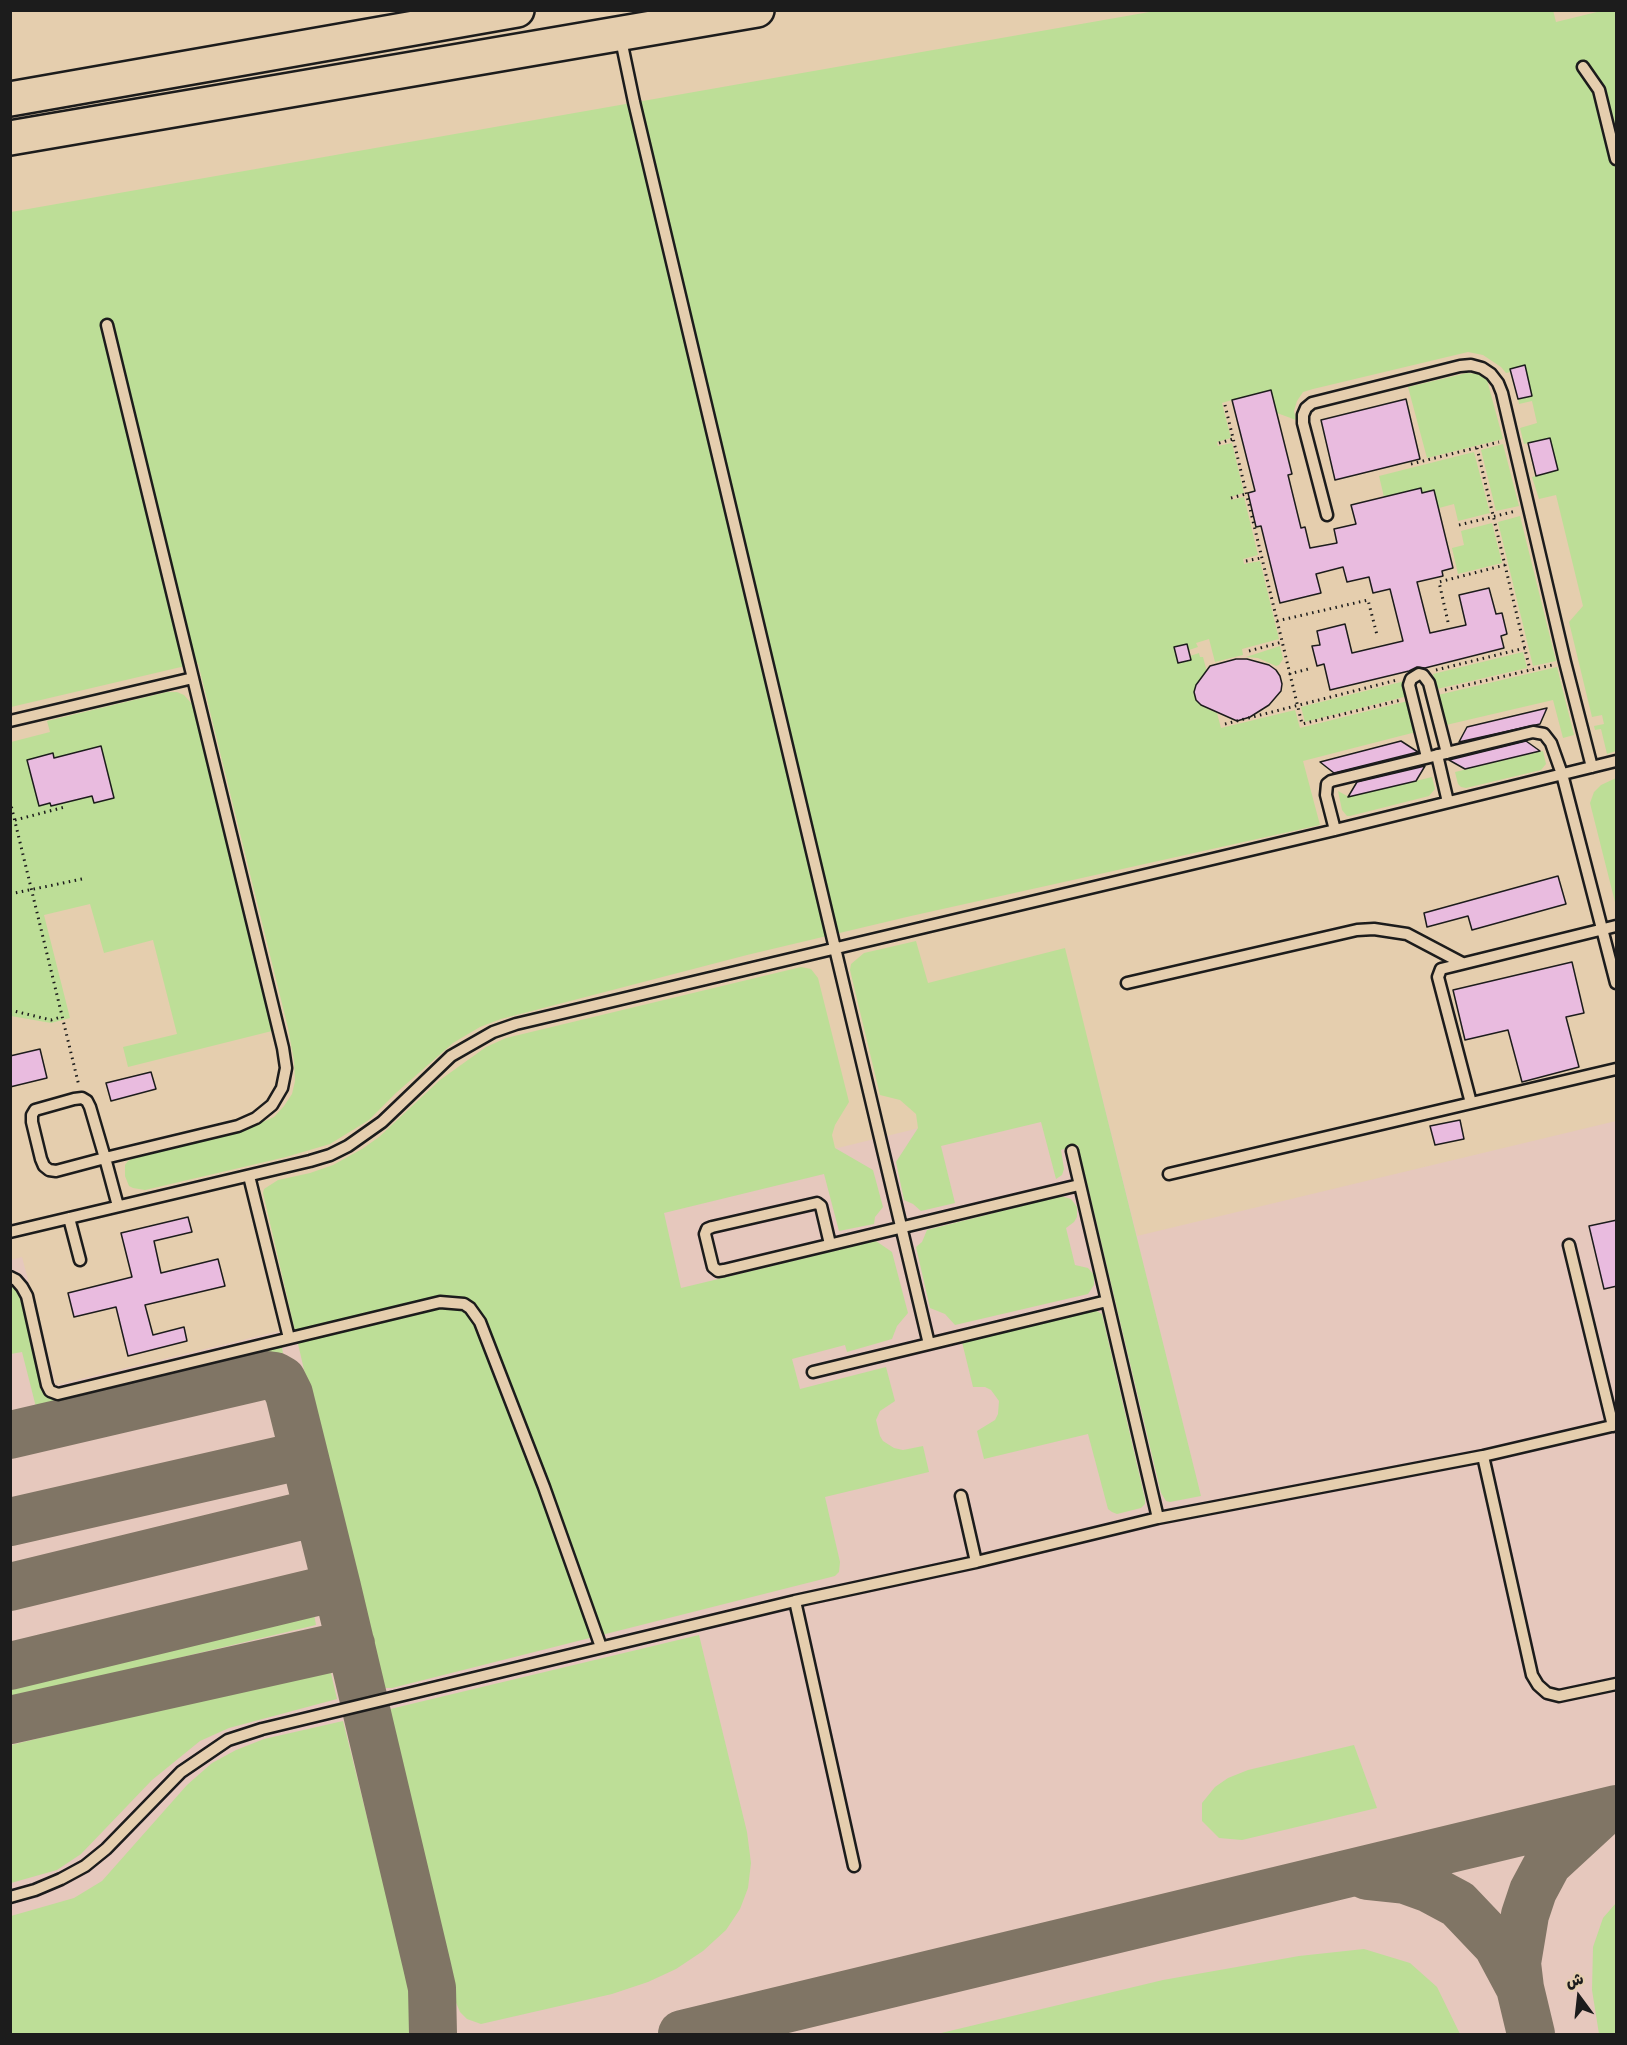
<!DOCTYPE html>
<meta charset="utf-8">
<style>
body{margin:0}
#map{position:relative;width:1627px;height:2045px;overflow:hidden;background:#e5ceae;font-family:"Patrick Hand","Playpen Sans Arabic",sans-serif}
canvas{display:block}
.frame{position:absolute;inset:0;border:12px solid #1c1c1c;pointer-events:none}
.north{position:absolute;left:1549px;top:1967px;width:60px;height:60px;-webkit-text-stroke:4px #e5ceae;paint-order:stroke;rotate:345deg;font-size:16px;font-weight:700;line-height:24px;text-align:center;color:#1c1c1c}
.north::after{content:'';display:block;margin:auto;width:21px;height:27px;background:#1c1c1c;clip-path:polygon(50% 0,100% 100%,50% 72%,0 100%)}
</style>
<div id="map">
<canvas width="1627" height="2045"></canvas>
<div class="frame"></div>
<div class="north">ش</div>
</div>
<script>
const ctx = document.querySelector('canvas').getContext('2d');
ctx.lineJoin = 'round';
function fillPath(path, color) {
  ctx.fillStyle = color;
  ctx.fill(path, 'evenodd');
}
function shape(rows) {
  const path = new Path2D();
  for (const r of rows) {
    path.moveTo(r[0], r[1]);
    for (let i = 2; i < r.length; i += 2) path.lineTo(r[i], r[i + 1]);
  }
  return path;
}
function strokePath(path, color, width, dash) {
  ctx.strokeStyle = color;
  ctx.lineWidth = width;
  ctx.lineCap = dash ? 'butt' : 'round';
  ctx.setLineDash(dash || []);
  ctx.stroke(path);
}
fillPath(shape([
 [1099,1084,1137,1236,1616,1121,1616,2034,11,2034,11,1260,22,1257,56,1385,669,1237,658,1192]
]), '#e6c8bd');
fillPath(shape([
 [1553,10,1556,22,1601,11,1616,11,1616,751,1607,754,1601,729,1595,730,1594,726,1604,724,1602,715,1592,717,1569,622,1583,606,1556,495,1539,499,1532,477,1558,470,1550,438,1524,444,1520,428,1537,423,1532,401,1519,404,1518,399,1532,395,1525,365,1511,369,1511,372,1506,373,1501,367,1483,355,1468,352,1313,389,1303,392,1297,401,1294,411,1296,420,1277,413,1271,390,1232,400,1222,403,1231,438,1217,442,1218,446,1232,443,1244,493,1230,497,1231,500,1244,497,1258,555,1243,559,1244,564,1260,561,1279,639,1242,649,1243,655,1215,662,1209,639,1196,643,1198,647,1189,650,1187,644,1174,647,1179,663,1191,660,1190,656,1199,653,1200,657,1203,657,1207,672,1196,700,1201,706,1217,713,1221,728,1295,710,1300,728,1408,701,1416,732,1303,761,1320,825,911,916,747,955,501,1019,480,1027,453,1043,396,1093,369,1120,330,1144,286,1157,145,1190,133,1188,129,1186,125,1176,125,1165,128,1161,133,1158,242,1131,274,1117,284,1106,292,1094,295,1081,294,1061,288,1028,198,663,11,707,11,212,1155,11],
 [1467,373,1479,374,1487,380,1503,439,1427,458,1408,387],
 [1503,444,1519,506,1496,511,1481,450],
 [1474,452,1490,513,1458,521,1454,504,1439,508,1434,490,1422,493,1420,488,1384,497,1379,476],
 [1520,516,1556,661,1533,666,1498,522],
 [1492,523,1502,563,1458,574,1452,548,1464,545,1461,531],
 [1280,646,1283,659,1279,665,1276,666,1258,658,1246,657],
 [1523,652,1527,668,1437,689,1433,674],
 [1557,667,1574,735,1563,738,1553,700,1446,725,1438,695],
 [1405,681,1408,696,1305,722,1301,707],
 [167,692,177,692,184,695,192,704,272,1031,128,1067,123,1047,177,1034,153,940,104,953,90,904,44,915,70,1018,51,1023,11,1016,12,908,11,742,50,732,47,721],
 [1543,751,1546,764,1541,770,1466,788,1461,787,1458,784,1455,772],
 [1432,777,1435,789,1429,796,1350,816,1347,816,1342,810,1338,791,1349,797],
 [1616,778,1616,906,1590,803,1594,792,1601,785],
 [916,941,928,983,1065,948,1201,1496,1170,1502,1166,1501,1161,1493,1078,1145,1061,1150,1064,1169,1062,1175,1056,1179,1041,1122,941,1146,955,1203,921,1211,913,1204,904,1200,896,1162,918,1128,916,1114,900,1100,880,1095,850,970,851,964,864,953],
 [801,967,811,969,818,978,849,1102,835,1125,832,1135,835,1148,873,1170,883,1207,875,1217,874,1224,839,1231,824,1174,664,1213,681,1288,876,1241,892,1252,908,1313,897,1326,892,1339,847,1352,845,1345,792,1359,800,1389,886,1367,895,1401,880,1411,876,1420,880,1436,883,1441,894,1448,903,1450,923,1446,929,1472,825,1497,840,1562,839,1572,835,1576,392,1688,384,1688,379,1682,376,1674,357,1598,263,1193,264,1189,278,1180,310,1173,333,1165,362,1149,379,1137,440,1080,486,1047,506,1038],
 [1061,1196,1071,1199,1077,1207,1077,1217,1074,1222,1066,1228,1075,1265,1088,1268,1094,1275,1094,1285,1088,1294,955,1325,945,1314,930,1308,916,1247,922,1242,927,1230],
 [11,1283,19,1294,44,1389,50,1397,55,1398,281,1344,283,1353,37,1411,22,1352,11,1354],
 [1095,1310,1102,1314,1145,1499,1145,1504,1141,1508,1117,1514,1112,1512,1108,1509,1088,1434,984,1459,977,1431,995,1420,998,1414,999,1401,991,1390,985,1387,973,1387,962,1342],
 [313,1609,316,1625,11,1698,11,1682],
 [699,1635,747,1832,751,1863,748,1888,740,1909,726,1930,703,1951,676,1969,648,1982,612,1994,481,2024,467,2019,460,2012,452,1993,386,1710],
 [330,1669,337,1699,229,1728,200,1741,152,1780,81,1854,57,1870,11,1883,11,1745],
 [343,1721,416,2014,416,2023,410,2034,11,2034,11,1916,74,1898,102,1881,187,1785,212,1763,236,1750,264,1739],
 [1354,1745,1377,1808,1242,1840,1219,1838,1202,1821,1202,1803,1215,1787,1228,1778,1248,1770],
 [1616,1903,1616,2034,1599,2034,1592,1990,1593,1947,1603,1918],
 [1364,1949,1410,1963,1437,1987,1460,2034,937,2034,1163,1980,1299,1956]
]), '#bdde97');
strokePath(shape([
 [10,1435,267,1375,275,1376,282,1380,289,1394,337,1587,427,1966,432,1988,433,2034],
 [10,1522,304,1455],
 [10,1587,318,1512],
 [10,1666,337,1587],
 [10,1720,351,1644],
 [1367,1876,1405,1880,1430,1889,1458,1904,1497,1945,1520,1988],
 [682,2034,1616,1809],
 [1531,2034,1520,1988,1517,1963,1525,1915,1533,1891,1548,1863,1600,1815]
]), '#807565', 48);
const building = shape([
 [1525,365,1532,396,1518,399,1510,369,1525,365],
 [1271,390,1292,474,1288,475,1301,528,1305,527,1310,548,1337,543,1334,529,1356,524,1351,505,1421,488,1422,493,1434,490,1453,568,1442,571,1443,576,1417,582,1430,633,1466,625,1459,595,1489,588,1496,614,1502,613,1507,634,1501,636,1504,648,1425,668,1417,667,1409,671,1330,690,1324,664,1317,666,1312,646,1320,645,1317,631,1345,624,1352,653,1403,641,1390,589,1373,593,1369,577,1347,582,1343,567,1316,574,1321,593,1280,603,1261,526,1256,527,1248,493,1255,491,1232,400,1271,390],
 [1406,399,1420,459,1335,480,1321,420,1406,399],
 [1550,438,1558,470,1536,476,1528,443,1550,438],
 [1187,644,1191,660,1178,663,1174,647,1187,644],
 [1236,659,1247,659,1269,665,1276,670,1280,676,1282,684,1281,691,1269,705,1250,717,1237,721,1201,705,1196,700,1194,692,1196,685,1210,666,1236,659],
 [1547,708,1540,724,1459,742,1467,727,1547,708],
 [1401,741,1418,752,1334,773,1320,762,1401,741],
 [1526,741,1540,751,1465,769,1449,760,1526,741],
 [101,746,114,798,94,803,92,796,51,806,50,803,39,806,27,760,53,753,54,758,101,746],
 [1425,766,1416,781,1348,797,1357,782,1425,766],
 [1558,876,1566,904,1472,930,1468,916,1427,927,1424,913,1558,876],
 [1572,962,1584,1013,1566,1017,1579,1067,1522,1082,1508,1030,1465,1040,1453,990,1572,962],
 [40,1049,47,1078,10,1087,10,1056,40,1049],
 [151,1072,156,1089,111,1101,106,1083,151,1072],
 [1460,1120,1464,1139,1435,1145,1430,1126,1460,1120],
 [188,1217,192,1232,154,1241,161,1273,218,1259,225,1286,145,1305,153,1335,184,1327,187,1341,128,1356,116,1307,74,1317,68,1293,132,1277,121,1233,188,1217],
 [1617,1220,1617,1286,1604,1289,1589,1226,1617,1220]
]);
fillPath(building, '#e9bbdf');
strokePath(building, '#1c1c1c', 1.5);
const service = shape([
 [620,35,634,102,929,1344],
 [1583,67,1599,90,1616,159],
 [107,325,283,1048,286,1068,282,1088,272,1105,256,1118,238,1126,105,1158,56,1171,49,1170,44,1166,41,1159,32,1122,32,1115,35,1110,74,1099,82,1098,87,1101,90,1107,105,1158,118,1206],
 [1327,515,1303,423,1303,415,1306,408,1312,403,1460,366,1471,365,1482,368,1491,374,1498,383,1502,393,1565,662,1592,767],
 [10,721,193,678],
 [1437,755,1448,802],
 [1427,757,1409,685,1411,679,1419,674,1423,675,1429,683,1447,753],
 [1335,830,1326,795,1327,784,1331,781,1533,732,1544,734,1551,743,1562,774,1616,983],
 [1127,983,1357,930,1374,929,1407,934,1462,963],
 [1471,1103,1438,977,1441,969,1616,926],
 [1072,1151,1158,1518],
 [1169,1174,1616,1069],
 [249,1176,289,1338],
 [69,1218,80,1260],
 [10,1232,310,1161,330,1155,348,1146,382,1122,451,1056,493,1032,516,1024,1335,830,1616,761],
 [830,1244,821,1206,817,1203,712,1227,707,1229,705,1234,713,1267,718,1271,724,1270,1079,1185],
 [1569,1245,1613,1426],
 [10,1277,16,1280,22,1287,27,1296,47,1385,50,1391,58,1394,440,1302,464,1304,470,1308,480,1322,544,1487,601,1647],
 [813,1372,1107,1301],
 [1483,1456,1532,1675,1538,1685,1547,1693,1559,1696,1616,1684],
 [961,1496,976,1562],
 [795,1601,854,1866],
 [10,1897,35,1890,61,1879,85,1866,106,1849,181,1772,228,1740,262,1729,795,1601,976,1562,1158,1518,1483,1456,1616,1425]
]);
const trunk = shape([
 [10,99,517,10],
 [10,138,757,10]
]);
strokePath(service, '#1c1c1c', 15);
strokePath(trunk, '#1c1c1c', 38);
strokePath(shape([
 [1225,405,1302,724,1401,700],
 [1219,443,1233,439],
 [1477,448,1530,670],
 [1411,464,1499,442],
 [1231,498,1246,494],
 [1459,525,1516,511],
 [1246,561,1261,558],
 [1277,621,1368,600,1377,635],
 [1448,622,1439,582,1505,565],
 [1249,651,1282,642],
 [1436,670,1525,648],
 [1289,674,1312,668],
 [1445,690,1552,665],
 [1225,724,1397,680],
 [10,801,79,1086],
 [15,820,65,807],
 [10,894,82,879],
 [10,1010,51,1020,61,1017]
]), '#1c1c1c', 3, [1.5, 4.5]);
strokePath(service, '#e5ceae', 10);
strokePath(trunk, '#e5ceae', 33);
</script>
